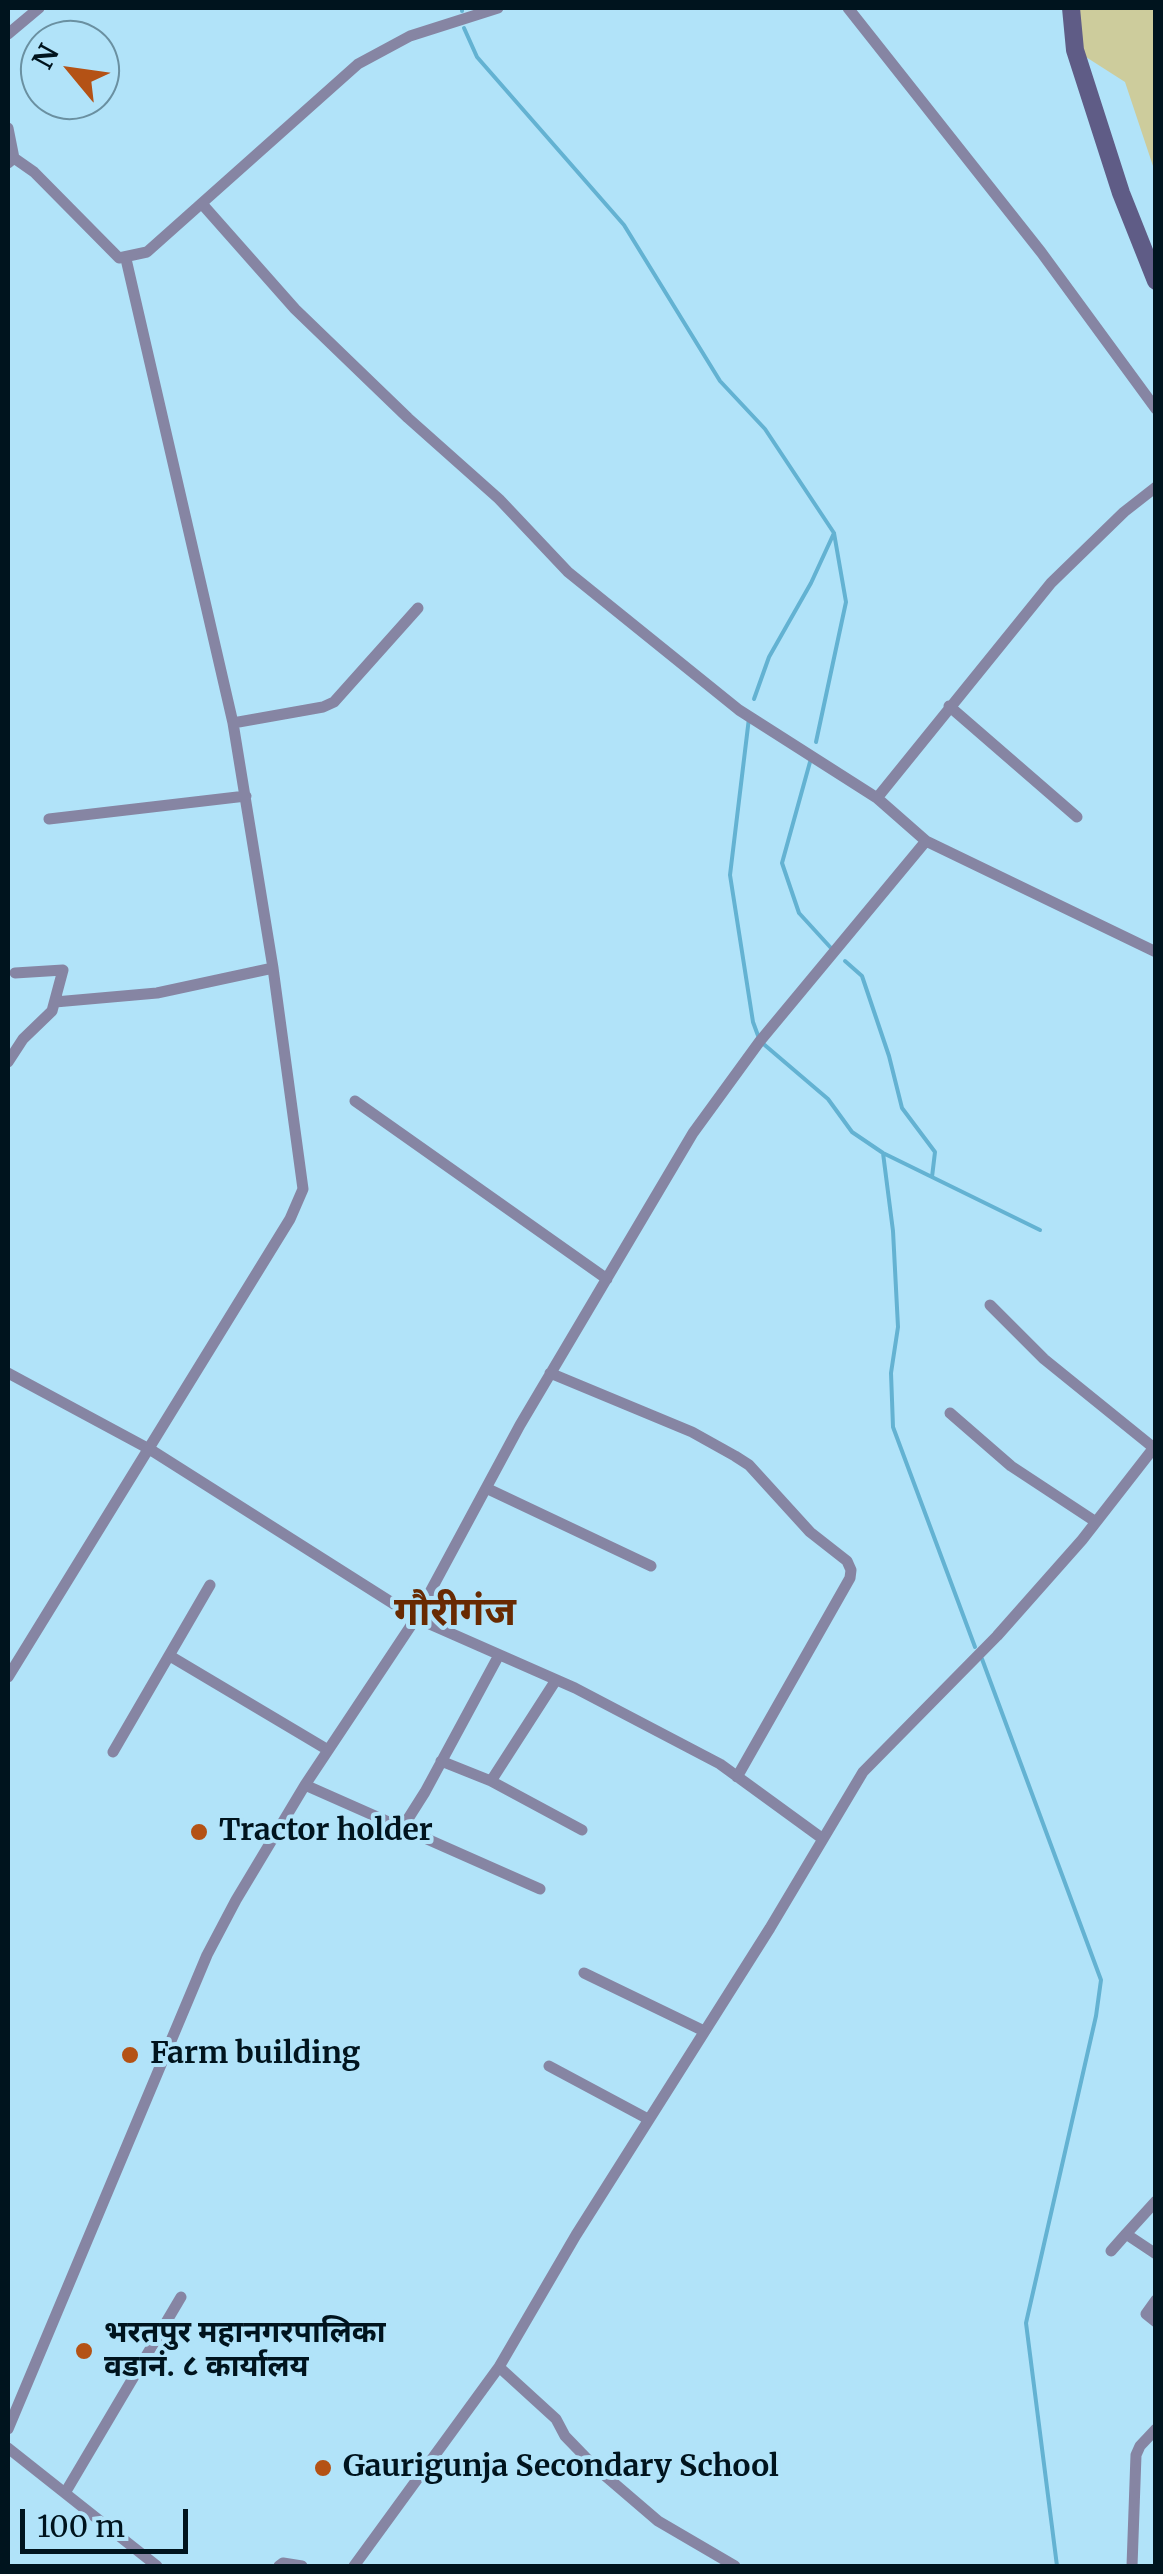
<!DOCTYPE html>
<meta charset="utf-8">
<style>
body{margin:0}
#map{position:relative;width:1163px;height:2574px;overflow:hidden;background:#b1e3f9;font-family:Merriweather,serif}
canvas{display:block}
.frame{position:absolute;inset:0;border:10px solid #00141e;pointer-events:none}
.north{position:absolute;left:20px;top:20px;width:100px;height:100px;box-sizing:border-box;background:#b1e3f9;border:2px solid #6a90a1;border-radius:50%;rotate:299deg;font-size:28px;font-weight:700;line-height:40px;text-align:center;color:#00141e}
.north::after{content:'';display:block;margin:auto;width:35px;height:45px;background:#b45215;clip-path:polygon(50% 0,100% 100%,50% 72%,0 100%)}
.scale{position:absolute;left:20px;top:2509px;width:168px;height:45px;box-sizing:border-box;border:5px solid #00141e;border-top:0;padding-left:12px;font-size:30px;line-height:35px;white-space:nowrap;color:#00141e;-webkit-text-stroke:8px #b1e3f9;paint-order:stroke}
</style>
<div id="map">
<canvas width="1163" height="2574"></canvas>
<div class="frame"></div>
<div class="north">N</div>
<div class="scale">100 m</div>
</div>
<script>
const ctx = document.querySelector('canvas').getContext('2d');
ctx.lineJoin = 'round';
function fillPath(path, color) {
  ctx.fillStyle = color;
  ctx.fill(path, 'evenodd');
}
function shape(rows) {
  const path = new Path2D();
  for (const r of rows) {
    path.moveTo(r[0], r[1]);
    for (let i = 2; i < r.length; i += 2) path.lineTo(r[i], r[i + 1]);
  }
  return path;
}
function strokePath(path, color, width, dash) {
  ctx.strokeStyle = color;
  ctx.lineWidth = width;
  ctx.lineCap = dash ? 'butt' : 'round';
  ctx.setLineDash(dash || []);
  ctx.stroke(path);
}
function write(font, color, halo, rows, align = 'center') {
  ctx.font = font + ' Merriweather,"Noto Sans Devanagari",serif';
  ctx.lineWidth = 8;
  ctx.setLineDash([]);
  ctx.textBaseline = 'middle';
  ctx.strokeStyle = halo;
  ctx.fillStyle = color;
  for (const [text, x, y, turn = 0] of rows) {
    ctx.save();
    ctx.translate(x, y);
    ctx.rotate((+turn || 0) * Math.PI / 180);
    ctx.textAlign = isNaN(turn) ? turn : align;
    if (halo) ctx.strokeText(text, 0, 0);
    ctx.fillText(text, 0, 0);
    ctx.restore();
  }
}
fillPath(shape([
 [1071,8,1155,8,1155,172,1125,82,1075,50]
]), '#cdcc9c');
strokePath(shape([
 [462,11,462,8],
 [464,28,477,57,624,225,720,381,765,429,834,533,846,602,816,742],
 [754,699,769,657,811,583,834,533],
 [749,718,730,875,753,1022,760,1041,828,1099,852,1132,883,1153,1040,1230],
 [810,762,782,863,799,913,831,948],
 [845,961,862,976,889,1056,902,1108,935,1152,932,1177],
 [883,1153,893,1231,898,1327,891,1373,893,1427,975,1647],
 [982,1659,1101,1980,1096,2016,1026,2323,1057,2566]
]), '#63b2d2', 4);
strokePath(shape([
 [848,8,1041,252,1156,409],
 [8,34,39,8],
 [8,128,14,158],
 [8,163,14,158,34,172,119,258,147,252,358,64,410,36,498,8],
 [203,205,295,309,408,418,499,499,568,572,739,710,877,798],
 [949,706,1077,817],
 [233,723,323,707,334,702,418,608],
 [49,819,246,796],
 [926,841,1156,952],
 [55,1002,157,993,273,968],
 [8,1062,23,1039,52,1011,63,970,15,973],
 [355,1101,607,1279],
 [990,1305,1044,1359,1154,1448],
 [8,1373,151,1450,416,1618,575,1688,720,1764,823,1839],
 [550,1373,692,1432,735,1456,749,1465,810,1532,847,1561,851,1570,850,1578,737,1777],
 [950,1413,1011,1466,1096,1522],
 [486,1488,651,1566],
 [170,1656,328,1750],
 [8,1677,290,1219,303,1189,273,968,233,723,126,259],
 [113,1752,210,1585],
 [441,1761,491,1781,556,1680],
 [491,1781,582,1830],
 [305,1785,540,1889],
 [396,1827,406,1822,425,1792,499,1655],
 [584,1973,704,2031],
 [549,2066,648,2119],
 [1156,2201,1126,2234,1156,2254],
 [1111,2251,1126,2234],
 [1156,2300,1146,2314,1156,2322],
 [499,2367,556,2419,565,2436,595,2467,658,2521,735,2566],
 [8,2429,207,1955,236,1900,305,1785,416,1618,520,1425,693,1133,760,1041,926,841,877,798,1051,583,1124,512,1156,487],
 [8,2448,157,2566],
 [65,2493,181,2297],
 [279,2566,283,2563,302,2566],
 [354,2566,499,2367,576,2235,770,1928,863,1772,997,1636,1082,1540,1156,1445],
 [1132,2566,1136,2455,1140,2446,1156,2429]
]), '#8685a3', 11);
strokePath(shape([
 [1071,8,1075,50,1121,193,1156,281]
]), '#5f5c86', 18);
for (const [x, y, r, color] of [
 [199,1832,10,"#b45215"],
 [130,2055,10,"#b45215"],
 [84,2351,10,"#b45215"],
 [323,2468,10,"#b45215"]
]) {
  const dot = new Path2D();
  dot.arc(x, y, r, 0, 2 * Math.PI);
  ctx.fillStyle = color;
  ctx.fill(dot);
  strokePath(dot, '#b1e3f9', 4);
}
write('bold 30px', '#00141e', '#b1e3f9', [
 ["Tractor holder",219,1832],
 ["Farm building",150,2055],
 ["भरतपुर महानगरपालिका",104,2334],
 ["वडानं. ८ कार्यालय",104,2368],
 ["Gaurigunja Secondary School",343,2468]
], 'left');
write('bold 40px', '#682a02', '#b1e3f9', [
 ["गौरीगंज",455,1614]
]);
</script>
